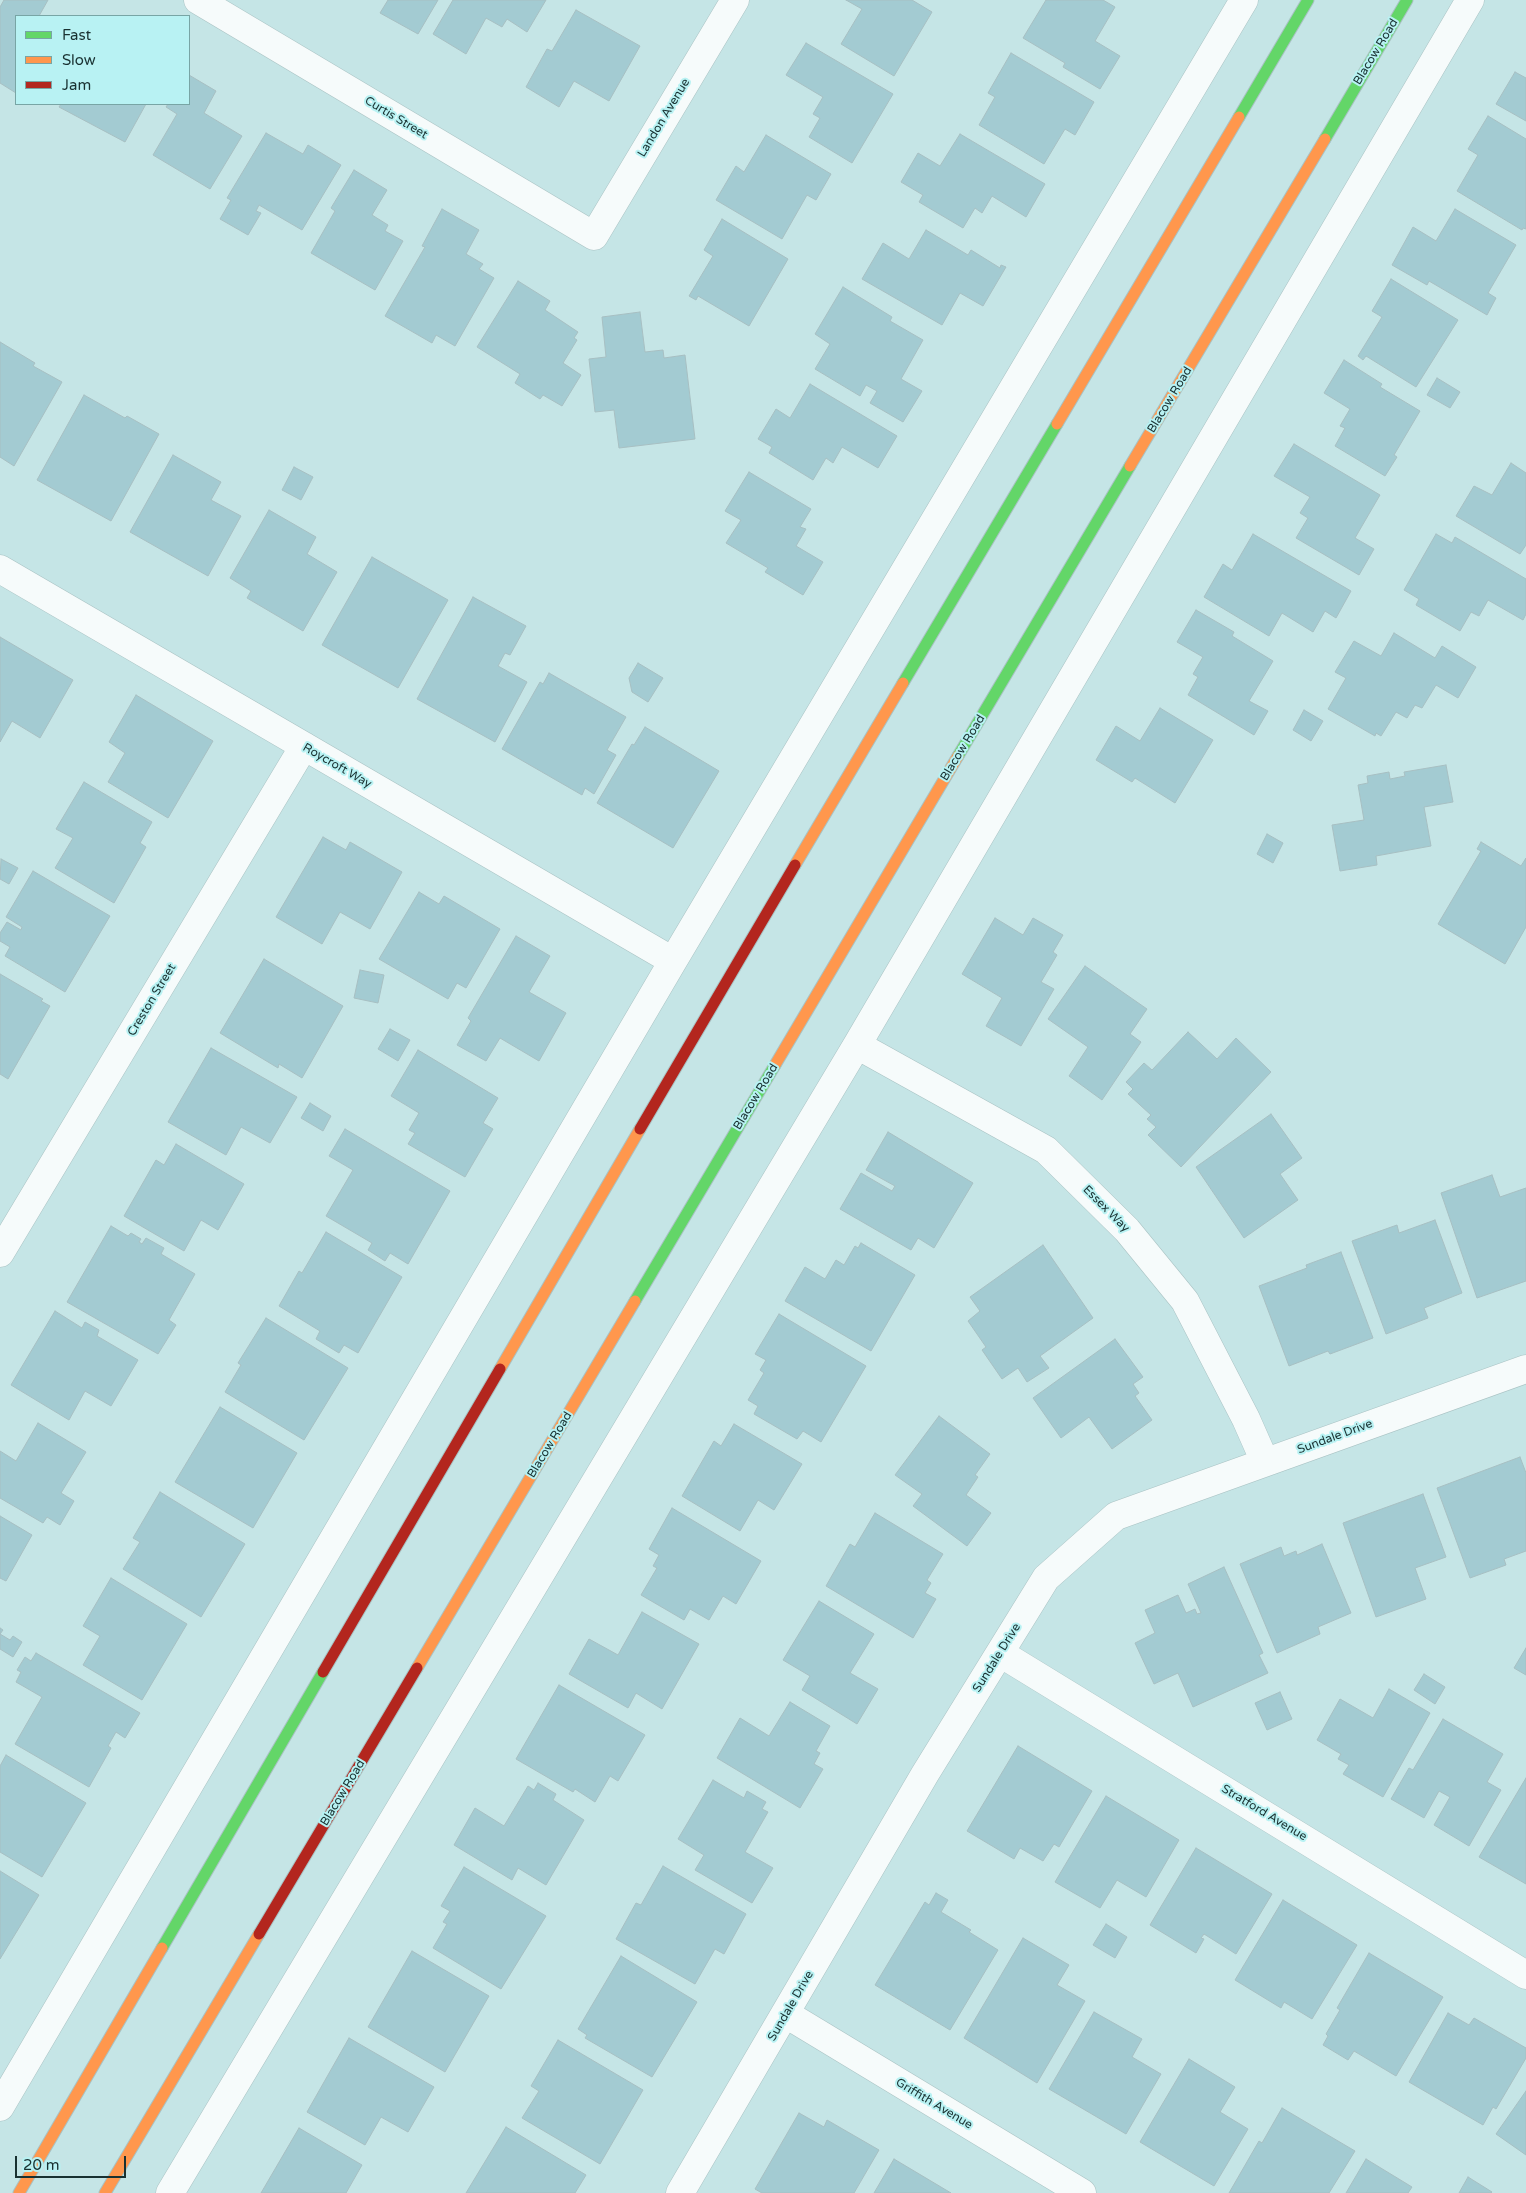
<!DOCTYPE html>
<style>
body{margin:0}
#map{position:relative;width:1526px;height:2193px;overflow:hidden;background:#c5e5e6;font-family:"Varela Round",sans-serif}
canvas{display:block}
.legend{position:absolute;left:15px;top:15px;width:175px;height:90px;box-sizing:border-box;background:#b8f2f3;border:1px solid #78a5a5;margin:0;padding:6px 9px;list-style:none;font-size:15px;color:#193131}
.legend li{display:flex;align-items:center;gap:10px;height:25px}
.legend b{width:25px;border:1px solid #78a5a5}
.scale{position:absolute;left:15px;top:2156px;width:111px;height:22px;box-sizing:border-box;border:2px solid #193131;border-top:0;padding-left:6px;font-size:15px;line-height:18px;white-space:nowrap;color:#193131;-webkit-text-stroke:4px #b8f2f3;paint-order:stroke}
</style>
<div id="map">
<canvas width="1526" height="2193"></canvas>
<ul class="legend">
<li><b style="height:6px;background:#63d668"></b>Fast</li>
<li><b style="height:6px;background:#ff974d"></b>Slow</li>
<li><b style="height:6px;background:#b3261e"></b>Jam</li>
</ul>
<div class="scale">20 m</div>
</div>
<script>
const ctx = document.querySelector('canvas').getContext('2d');
ctx.lineJoin = 'round';
function fillPath(path, color) {
  ctx.fillStyle = color;
  ctx.fill(path, 'evenodd');
}
function shape(rows) {
  const path = new Path2D();
  for (const r of rows) {
    path.moveTo(r[0], r[1]);
    for (let i = 2; i < r.length; i += 2) path.lineTo(r[i], r[i + 1]);
  }
  return path;
}
function strokePath(path, color, width, dash) {
  ctx.strokeStyle = color;
  ctx.lineWidth = width;
  ctx.lineCap = dash ? 'butt' : 'round';
  ctx.setLineDash(dash || []);
  ctx.stroke(path);
}
function write(font, color, halo, rows, align = 'center') {
  ctx.font = font + ' "Varela Round",sans-serif';
  ctx.lineWidth = 4;
  ctx.setLineDash([]);
  ctx.textBaseline = 'middle';
  ctx.strokeStyle = halo;
  ctx.fillStyle = color;
  for (const [text, x, y, turn = 0] of rows) {
    ctx.save();
    ctx.translate(x, y);
    ctx.rotate((+turn || 0) * Math.PI / 180);
    ctx.textAlign = isNaN(turn) ? turn : align;
    if (halo) ctx.strokeText(text, 0, 0);
    ctx.fillText(text, 0, 0);
    ctx.restore();
  }
}
const building = shape([
 [4,0,48,0,39,16,16,16,16,93,0,83,0,7,4,0],
 [388,0,438,0,418,34,380,13,388,0],
 [453,0,546,0,527,32,507,19,502,27,486,18,466,54,433,34,453,0],
 [846,0,912,0,932,12,894,76,841,44,862,9,846,0],
 [1046,0,1103,0,1115,7,1095,41,1120,56,1100,89,1063,67,1065,63,1023,38,1046,0],
 [576,10,640,46,609,101,574,81,559,107,526,87,547,49,552,51,576,10],
 [806,43,893,94,852,163,809,137,820,118,813,114,823,97,786,75,806,43],
 [1011,53,1094,102,1075,135,1065,129,1044,164,979,125,995,97,988,93,1011,53],
 [1515,72,1526,78,1526,121,1496,104,1515,72],
 [189,75,216,91,204,113,242,136,210,189,153,155,177,114,166,107,168,104,189,104,189,75],
 [61,104,146,104,125,142,59,107,61,104],
 [1488,116,1526,139,1526,229,1523,228,1522,230,1457,191,1478,155,1468,149,1488,116],
 [266,133,303,154,308,145,341,165,302,230,259,205,256,211,261,213,248,235,220,219,231,200,227,198,266,133],
 [960,134,1045,184,1026,217,992,196,982,213,975,208,963,228,919,202,923,195,901,182,918,153,940,166,960,134],
 [766,135,831,174,816,200,807,195,782,239,716,200,736,166,744,172,766,135],
 [354,170,387,190,372,215,388,225,385,231,403,241,375,290,311,253,335,211,331,208,354,170],
 [442,209,479,230,466,254,483,264,479,269,494,278,455,346,436,335,432,343,385,316,425,247,422,246,442,209],
 [1455,209,1516,245,1488,293,1496,298,1487,315,1429,281,1427,285,1392,265,1413,227,1436,241,1455,209],
 [722,219,788,259,749,326,698,296,696,300,689,296,713,256,704,250,722,219],
 [926,230,968,255,971,250,1000,268,1001,265,1006,267,983,306,960,293,942,325,862,279,883,243,909,259,926,230],
 [1391,279,1458,320,1416,387,1366,356,1363,360,1358,356,1382,317,1372,311,1391,279],
 [518,281,550,301,545,310,578,332,574,338,577,340,563,363,581,375,562,406,543,395,540,399,515,383,520,374,477,347,518,281],
 [843,287,892,317,890,321,923,340,901,379,922,391,903,422,870,403,877,391,866,385,860,396,815,369,830,344,815,334,843,287],
 [640,312,645,352,663,350,664,358,685,355,695,439,619,448,614,410,595,412,589,359,606,357,602,317,640,312],
 [0,342,35,363,33,366,62,382,14,466,0,457,0,342],
 [1344,360,1382,384,1380,387,1420,411,1394,455,1397,457,1385,476,1335,446,1345,428,1340,426,1350,409,1324,393,1344,360],
 [1437,378,1460,392,1450,408,1427,395,1437,378],
 [810,384,897,436,878,468,842,447,833,463,826,458,813,480,769,453,772,447,758,439,776,409,790,418,810,384],
 [84,395,125,418,127,416,159,434,111,521,37,480,84,395],
 [1294,444,1380,495,1355,538,1374,549,1359,575,1296,538,1308,518,1300,513,1310,497,1274,476,1294,444],
 [173,455,221,482,211,500,241,516,208,576,130,532,173,455],
 [1511,463,1526,473,1526,545,1520,554,1456,516,1474,486,1492,495,1511,463],
 [294,467,313,477,301,500,282,490,294,467],
 [749,472,811,509,800,527,806,529,796,546,823,562,803,595,765,572,768,568,726,543,741,520,725,511,749,472],
 [269,510,316,537,307,554,337,572,303,631,247,598,251,591,230,578,269,510],
 [1253,534,1351,591,1336,618,1325,611,1313,632,1282,613,1269,636,1204,597,1223,564,1232,570,1253,534],
 [1436,534,1452,543,1455,537,1526,579,1526,614,1523,620,1488,600,1479,616,1471,612,1460,631,1416,605,1419,599,1404,590,1436,534],
 [372,557,448,600,398,688,322,645,372,557],
 [473,597,526,626,510,655,505,653,498,666,527,682,495,742,417,699,473,597],
 [1196,610,1234,632,1232,636,1273,661,1249,701,1268,711,1254,735,1188,695,1198,677,1193,674,1203,657,1177,642,1196,610],
 [1394,633,1435,658,1442,646,1476,667,1458,698,1436,685,1422,708,1415,705,1407,718,1396,712,1381,736,1376,733,1375,736,1328,709,1346,678,1335,672,1354,641,1381,656,1394,633],
 [0,637,73,680,40,738,12,721,0,742,0,637],
 [638,663,663,678,648,702,632,692,629,678,638,663],
 [549,673,626,717,607,750,616,755,594,794,585,788,582,795,502,749,540,682,543,684,549,673],
 [136,695,213,741,168,818,108,782,125,753,109,742,136,695],
 [1160,708,1213,740,1175,803,1135,778,1132,782,1096,760,1116,726,1140,741,1160,708],
 [1304,710,1323,721,1311,741,1293,730,1304,710],
 [645,727,719,771,673,848,597,803,632,744,634,745,645,727],
 [1446,765,1453,802,1424,807,1431,846,1376,856,1377,865,1340,871,1332,825,1364,820,1358,785,1368,783,1367,776,1389,772,1390,779,1405,776,1404,772,1446,765],
 [84,782,152,822,140,843,146,847,114,903,55,868,73,838,56,829,84,782],
 [1267,834,1283,843,1273,863,1257,854,1267,834],
 [323,837,346,850,350,842,402,872,370,929,340,912,322,944,276,917,323,837],
 [1481,842,1521,866,1526,858,1526,927,1505,964,1438,924,1481,851,1477,849,1481,842],
 [1,859,18,868,9,884,0,879,1,859],
 [33,871,110,916,65,992,5,956,10,947,0,941,0,933,7,922,21,930,22,927,6,917,33,871],
 [419,892,439,904,444,896,500,929,466,988,457,983,448,999,379,959,419,892],
 [995,918,1023,935,1033,918,1063,935,1053,952,1057,955,1041,982,1054,989,1021,1046,986,1026,1002,998,962,974,995,918],
 [516,936,550,956,529,992,566,1013,539,1061,500,1038,486,1061,457,1045,471,1021,468,1018,516,936],
 [264,959,343,1006,302,1078,279,1064,278,1068,220,1033,264,959],
 [1085,966,1147,1009,1130,1034,1141,1042,1102,1100,1069,1076,1088,1047,1048,1019,1085,966],
 [360,970,384,975,378,1003,354,998,360,970],
 [0,974,43,999,41,1001,50,1006,8,1079,0,1074,0,974],
 [390,1029,410,1040,398,1061,378,1049,390,1029],
 [1188,1032,1217,1059,1236,1038,1271,1072,1181,1167,1148,1135,1156,1127,1147,1119,1151,1115,1128,1094,1133,1089,1126,1082,1144,1063,1152,1070,1188,1032],
 [211,1048,297,1097,270,1143,241,1127,226,1155,168,1122,211,1048],
 [418,1050,498,1098,483,1123,493,1129,465,1177,408,1144,415,1133,409,1130,419,1113,391,1096,418,1050],
 [310,1103,331,1116,323,1131,301,1118,310,1103],
 [1271,1114,1302,1158,1280,1174,1298,1200,1244,1238,1196,1167,1271,1114],
 [345,1129,450,1191,408,1264,390,1253,385,1261,368,1250,372,1243,326,1216,353,1170,329,1156,345,1129],
 [888,1132,973,1183,934,1248,918,1238,911,1250,840,1209,861,1173,892,1191,895,1186,866,1170,888,1132],
 [176,1144,244,1184,218,1230,201,1220,184,1251,124,1216,156,1160,164,1165,176,1144],
 [1492,1175,1500,1197,1526,1188,1526,1281,1477,1298,1441,1193,1492,1175],
 [1435,1220,1462,1293,1424,1308,1428,1318,1386,1334,1352,1241,1397,1225,1399,1233,1435,1220],
 [111,1226,128,1236,131,1233,141,1239,139,1242,142,1244,146,1238,164,1248,161,1254,195,1274,169,1320,176,1325,158,1354,67,1302,111,1226],
 [326,1232,402,1277,358,1353,344,1345,339,1353,316,1339,320,1331,279,1306,299,1271,302,1273,326,1232],
 [861,1243,915,1275,871,1351,785,1301,805,1267,825,1279,836,1260,844,1265,855,1246,858,1248,861,1243],
 [1043,1245,1093,1318,1040,1356,1049,1368,1027,1382,1018,1368,1002,1379,982,1350,986,1347,968,1321,980,1311,970,1297,1043,1245],
 [1341,1252,1373,1338,1330,1354,1328,1351,1289,1366,1259,1286,1307,1268,1306,1265,1341,1252],
 [55,1311,82,1328,85,1322,99,1330,97,1336,138,1360,111,1406,85,1391,69,1420,11,1385,55,1311],
 [779,1314,866,1366,821,1442,803,1431,797,1439,754,1414,758,1406,748,1400,764,1373,760,1370,766,1360,755,1354,779,1314],
 [266,1318,348,1368,304,1440,225,1392,241,1365,238,1363,266,1318],
 [1115,1339,1143,1377,1133,1384,1139,1393,1135,1396,1152,1420,1112,1449,1089,1417,1061,1438,1033,1398,1115,1339],
 [220,1407,297,1453,253,1528,175,1482,220,1407],
 [939,1416,990,1454,975,1475,978,1477,966,1495,991,1513,967,1546,913,1506,922,1494,895,1475,939,1416],
 [38,1423,86,1452,61,1493,74,1501,60,1525,47,1517,43,1523,0,1498,0,1451,16,1461,38,1423],
 [734,1424,802,1464,774,1510,758,1500,740,1531,682,1496,714,1441,721,1446,734,1424],
 [1520,1457,1526,1473,1526,1551,1504,1559,1506,1565,1470,1578,1437,1488,1520,1457],
 [160,1492,245,1544,201,1617,123,1569,140,1542,133,1538,160,1492],
 [1423,1494,1446,1557,1415,1568,1426,1599,1376,1617,1343,1523,1423,1494],
 [672,1508,761,1561,736,1604,723,1596,709,1620,690,1609,684,1620,641,1595,657,1568,653,1566,659,1555,649,1549,672,1508],
 [875,1513,943,1554,927,1580,931,1583,925,1593,936,1599,913,1638,826,1586,850,1544,855,1547,875,1513],
 [0,1516,32,1535,6,1581,0,1578,0,1516],
 [1322,1544,1351,1613,1318,1627,1320,1634,1277,1653,1240,1564,1281,1547,1284,1556,1296,1551,1297,1555,1322,1544],
 [1224,1567,1263,1653,1259,1655,1268,1673,1193,1707,1178,1673,1154,1684,1135,1643,1155,1633,1145,1610,1178,1595,1186,1613,1195,1609,1197,1614,1201,1613,1188,1584,1224,1567],
 [111,1578,187,1624,142,1700,83,1665,100,1636,83,1626,111,1578],
 [819,1601,874,1634,850,1673,878,1689,857,1724,802,1690,810,1676,783,1660,819,1601],
 [642,1612,699,1644,662,1709,636,1693,628,1708,569,1674,589,1639,618,1655,642,1612],
 [0,1628,3,1630,0,1634,10,1640,13,1636,22,1642,13,1657,0,1649,0,1628],
 [1526,1648,1526,1675,1514,1668,1526,1648],
 [36,1653,140,1713,125,1738,116,1732,108,1746,111,1748,89,1787,15,1744,42,1697,16,1682,21,1672,17,1670,25,1657,31,1661,36,1653],
 [1424,1674,1445,1687,1435,1704,1414,1690,1424,1674],
 [559,1685,645,1735,618,1781,610,1776,595,1802,575,1789,573,1792,516,1759,559,1685],
 [1389,1689,1430,1713,1383,1797,1343,1774,1349,1765,1338,1759,1341,1754,1317,1740,1340,1699,1373,1718,1389,1689],
 [1280,1692,1292,1719,1267,1730,1255,1703,1280,1692],
 [790,1702,830,1726,816,1751,820,1753,814,1764,823,1769,800,1808,717,1758,740,1718,769,1736,790,1702],
 [1443,1719,1503,1754,1487,1782,1501,1790,1469,1846,1434,1825,1450,1797,1439,1791,1424,1818,1391,1799,1409,1768,1413,1770,1443,1719],
 [1018,1746,1092,1791,1059,1847,1054,1844,1043,1861,1020,1848,1014,1859,967,1831,1018,1746],
 [6,1755,86,1803,42,1877,0,1852,0,1766,6,1755],
 [1526,1778,1526,1884,1479,1857,1526,1778],
 [713,1780,744,1798,747,1791,766,1802,762,1809,768,1812,745,1852,773,1868,752,1903,695,1870,704,1855,678,1839,713,1780],
 [538,1783,556,1794,553,1800,584,1820,546,1885,518,1868,512,1880,454,1845,475,1808,504,1826,528,1786,534,1790,538,1783],
 [1106,1796,1179,1840,1146,1897,1117,1880,1100,1908,1055,1882,1106,1796],
 [1196,1848,1272,1894,1236,1954,1204,1934,1201,1938,1204,1939,1196,1953,1150,1925,1196,1848],
 [663,1866,746,1914,724,1954,715,1949,695,1984,616,1939,636,1903,641,1905,663,1866],
 [464,1867,546,1916,501,1989,433,1948,447,1924,443,1922,450,1911,441,1906,464,1867],
 [0,1871,39,1895,0,1959,0,1871],
 [936,1893,948,1900,941,1912,971,1930,969,1932,998,1950,950,2030,875,1985,925,1902,929,1905,936,1893],
 [1283,1900,1357,1945,1312,2019,1284,2002,1281,2008,1235,1980,1283,1900],
 [1106,1924,1127,1937,1115,1958,1093,1945,1106,1924],
 [1023,1938,1069,1965,1057,1985,1085,2001,1037,2083,964,2038,1023,1938],
 [412,1951,489,1996,445,2072,368,2027,412,1951],
 [1369,1953,1443,1997,1396,2076,1354,2051,1348,2060,1323,2045,1328,2036,1326,2034,1340,2010,1337,2008,1369,1953],
 [621,1956,697,2002,652,2077,585,2038,587,2035,578,2029,621,1956],
 [1094,2012,1142,2039,1132,2057,1161,2074,1126,2134,1049,2089,1094,2012],
 [1448,2013,1469,2025,1474,2018,1526,2048,1526,2058,1496,2109,1493,2107,1483,2125,1409,2082,1448,2013],
 [349,2038,434,2087,408,2132,381,2117,365,2145,307,2112,349,2038],
 [558,2040,643,2090,600,2164,522,2118,539,2091,531,2086,558,2040],
 [1189,2059,1235,2087,1220,2112,1248,2129,1214,2186,1140,2142,1189,2059],
 [1526,2091,1526,2155,1496,2134,1526,2091],
 [1282,2108,1355,2151,1329,2193,1229,2193,1259,2141,1262,2143,1282,2108],
 [799,2113,824,2127,827,2120,879,2150,854,2193,762,2193,755,2189,799,2113],
 [506,2127,586,2175,575,2193,466,2193,506,2127],
 [299,2128,362,2165,346,2193,261,2193,299,2128],
 [894,2159,951,2193,874,2193,894,2159],
 [1366,2159,1412,2187,1408,2193,1346,2193,1366,2159],
 [1468,2177,1492,2192,1491,2193,1459,2193,1468,2177]
]);
fillPath(building, '#a3cbd2');
strokePath(building, '#a7bfc2', 1);
const street = shape([
 [198,0,594,236,735,0],
 [0,569,673,961],
 [857,1045,1046,1150,1127,1230,1185,1301,1246,1419,1265,1462],
 [0,1253,304,746],
 [1000,1653,1526,1975],
 [786,2014,1082,2193],
 [0,2107,673,961,1244,0],
 [170,2193,857,1045,1470,0],
 [680,2193,925,1774,1046,1578,1116,1516,1526,1369]
]);
const fast = shape([
 [1239,117,1308,0],
 [1325,139,1407,0],
 [903,683,1057,424],
 [958,756,1130,466],
 [635,1301,775,1065],
 [162,1948,323,1672]
]);
const slow = shape([
 [1057,424,1239,117],
 [1130,466,1325,139],
 [795,865,903,683],
 [775,1065,958,756],
 [500,1369,640,1129],
 [417,1668,635,1301],
 [19,2193,162,1948],
 [105,2193,259,1934]
]);
const jam = shape([
 [640,1129,795,865],
 [323,1672,500,1369],
 [259,1934,417,1668]
]);
strokePath(street, '#a9c2c3', 29);
strokePath(fast, '#a9c2c3', 13);
strokePath(slow, '#a9c2c3', 13);
strokePath(jam, '#a9c2c3', 13);
strokePath(street, '#f6fbfb', 28);
strokePath(fast, '#63d668', 11);
strokePath(slow, '#ff974d', 11);
strokePath(jam, '#b3261e', 11);
write('12px', '#193131', '#b8f2f3', [
 ["Blacow Road",1376,52,-59],
 ["Curtis Street",396,118,31],
 ["Landon Avenue",664,118,-59],
 ["Blacow Road",1170,400,-59],
 ["Blacow Road",963,748,-59],
 ["Roycroft Way",337,766,30],
 ["Creston Street",152,1000,-59],
 ["Blacow Road",756,1097,-59],
 ["Essex Way",1106,1209,45],
 ["Sundale Drive",1335,1437,-20],
 ["Blacow Road",550,1445,-59],
 ["Sundale Drive",997,1658,-58],
 ["Blacow Road",343,1793,-59],
 ["Stratford Avenue",1264,1813,31],
 ["Sundale Drive",791,2006,-60],
 ["Griffith Avenue",934,2104,31]
]);
</script>
